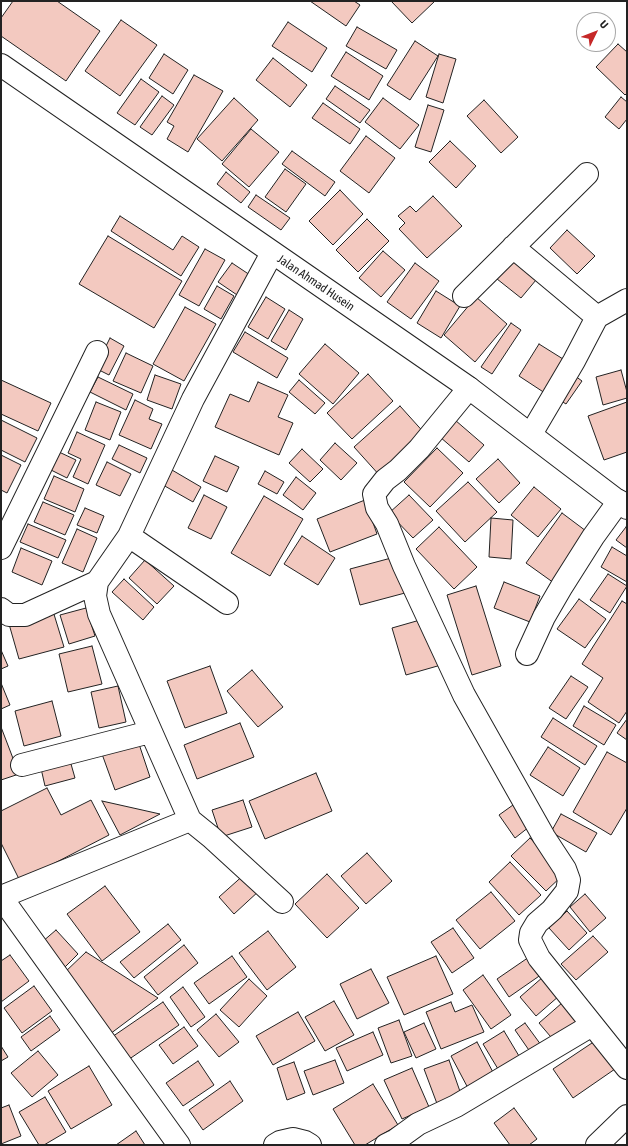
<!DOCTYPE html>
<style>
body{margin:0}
#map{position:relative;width:628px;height:1146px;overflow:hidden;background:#fff;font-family:"Asap Condensed",sans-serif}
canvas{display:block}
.frame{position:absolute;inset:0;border:2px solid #222;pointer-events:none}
.north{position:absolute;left:576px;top:12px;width:40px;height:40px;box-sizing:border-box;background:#fff;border:1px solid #a7a7a7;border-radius:50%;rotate:47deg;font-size:11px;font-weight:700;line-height:16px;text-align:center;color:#222}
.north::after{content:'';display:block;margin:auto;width:14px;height:18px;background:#c62828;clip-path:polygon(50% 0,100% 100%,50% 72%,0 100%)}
</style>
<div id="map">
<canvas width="628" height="1146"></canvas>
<div class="frame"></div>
<div class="north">U</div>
</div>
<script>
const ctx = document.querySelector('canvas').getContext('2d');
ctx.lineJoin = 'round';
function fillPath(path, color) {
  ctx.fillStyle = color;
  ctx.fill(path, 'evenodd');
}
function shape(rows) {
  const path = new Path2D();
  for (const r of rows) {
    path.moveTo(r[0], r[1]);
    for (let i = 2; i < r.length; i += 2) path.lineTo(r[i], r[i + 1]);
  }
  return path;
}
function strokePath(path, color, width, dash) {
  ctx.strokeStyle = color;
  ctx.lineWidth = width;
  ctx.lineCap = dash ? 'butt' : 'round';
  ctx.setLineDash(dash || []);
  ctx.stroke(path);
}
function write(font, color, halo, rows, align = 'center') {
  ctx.font = font + ' "Asap Condensed",sans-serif';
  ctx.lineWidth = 3;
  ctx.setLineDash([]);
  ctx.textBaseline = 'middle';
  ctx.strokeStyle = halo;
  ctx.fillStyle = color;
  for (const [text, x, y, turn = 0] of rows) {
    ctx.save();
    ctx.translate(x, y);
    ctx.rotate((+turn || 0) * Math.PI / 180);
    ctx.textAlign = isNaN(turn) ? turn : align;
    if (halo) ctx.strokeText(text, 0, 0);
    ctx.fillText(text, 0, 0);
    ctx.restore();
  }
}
const building = shape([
 [13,1,57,1,100,31,66,81,1,36,1,18,13,1],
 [310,1,354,1,360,5,346,26,310,1],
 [391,1,435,1,412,23,391,1],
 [121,20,157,45,120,96,85,71,121,20],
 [288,22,327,48,312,72,272,46,288,22],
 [357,27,397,50,386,69,346,46,357,27],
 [415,41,438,56,410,100,387,85,415,41],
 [618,44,627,52,627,93,625,95,596,67,618,44],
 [346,52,383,76,369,100,331,76,346,52],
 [164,54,188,70,173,94,149,78,164,54],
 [439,54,456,59,443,103,426,97,439,54],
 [273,58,307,85,290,107,256,80,273,58],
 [194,75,223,91,188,152,167,139,174,126,167,122,194,75],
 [141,79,159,92,135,125,117,113,141,79],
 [335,86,370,110,360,123,326,99,335,86],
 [162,96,174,105,152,135,140,127,162,96],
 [621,97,627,102,627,119,619,129,605,117,621,97],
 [234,98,258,120,222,161,197,139,234,98],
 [383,98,419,125,400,149,365,122,383,98],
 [484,100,518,137,501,153,467,116,484,100],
 [323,103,360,129,350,144,312,118,323,103],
 [428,105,444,110,431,152,415,147,428,105],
 [251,129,279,152,249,187,222,164,251,129],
 [366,136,395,158,369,193,340,171,366,136],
 [450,141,476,166,456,188,429,162,450,141],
 [292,151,335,182,325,196,282,164,292,151],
 [285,169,306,184,286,212,265,197,285,169],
 [226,172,250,192,241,203,217,184,226,172],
 [340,190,363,214,333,245,309,221,340,190],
 [256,195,290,218,281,230,248,207,256,195],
 [433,196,462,226,427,258,399,229,405,223,398,216,410,206,416,212,433,196],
 [120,216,173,250,182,236,199,247,181,276,111,231,120,216],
 [367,219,389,241,358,272,336,250,367,219],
 [567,230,595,256,577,274,550,248,567,230],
 [108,236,182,281,154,328,79,284,108,236],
 [205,249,225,260,199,306,179,295,205,249],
 [383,251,405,270,381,297,359,278,383,251],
 [507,256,536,280,521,298,492,275,507,256],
 [232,263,256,279,243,299,218,282,232,263],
 [415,263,439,281,411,319,387,302,415,263],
 [217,286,234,296,221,319,204,309,217,286],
 [436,291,460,306,441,338,417,323,436,291],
 [266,297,285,309,268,339,248,327,266,297],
 [476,297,507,324,475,362,444,335,476,297],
 [185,307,216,324,184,381,153,364,185,307],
 [289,310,303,319,286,350,271,341,289,310],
 [511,323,521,330,492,374,481,367,511,323],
 [245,332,288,358,277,378,233,352,245,332],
 [110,338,124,346,109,375,95,368,110,338],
 [325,344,359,373,333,404,299,374,325,344],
 [539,344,571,364,551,397,519,376,539,344],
 [126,353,153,366,141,393,113,381,126,353],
 [621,370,627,392,627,398,603,405,596,377,621,370],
 [571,373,582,381,566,404,555,397,571,373],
 [368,374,393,401,352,439,327,413,368,374],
 [155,375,181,384,172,409,147,400,155,375],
 [98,377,133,394,126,410,90,392,98,377],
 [1,380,51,403,38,431,1,414,1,380],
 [299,380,325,403,315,414,289,392,299,380],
 [258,382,288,395,278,417,293,423,279,455,215,427,230,394,249,402,258,382],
 [135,400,153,409,149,419,162,424,151,449,119,435,135,400],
 [96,402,121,412,110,440,85,430,96,402],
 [627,402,627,452,604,460,588,416,627,402],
 [400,406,427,436,381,477,354,447,400,406],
 [1,420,37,438,25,462,1,450,1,420],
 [455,420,484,445,469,462,440,437,455,420],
 [77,432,105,445,88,484,73,477,81,459,68,453,77,432],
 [335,443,357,463,341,480,320,460,335,443],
 [119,445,147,458,140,473,112,459,119,445],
 [437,448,463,473,430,507,404,482,437,448],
 [302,449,323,469,310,482,289,463,302,449],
 [59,452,76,460,67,478,51,470,59,452],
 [1,455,21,465,7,493,1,490,1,455],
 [215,456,239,467,227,492,203,481,215,456],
 [498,459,520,483,499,503,476,479,498,459],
 [107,462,131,474,120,496,96,485,107,462],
 [172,470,201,487,193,502,163,485,172,470],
 [265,471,284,482,277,494,258,484,265,471],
 [54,476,84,489,75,512,44,499,54,476],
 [296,477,316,493,303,510,283,495,296,477],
 [468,482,497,512,465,542,436,511,468,482],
 [534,487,561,509,538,537,511,515,534,487],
 [204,495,227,507,211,539,188,528,204,495],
 [409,495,433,520,413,538,389,513,409,495],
 [264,496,303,519,270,576,231,553,264,496],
 [365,500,377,534,330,552,317,519,365,500],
 [43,502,74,515,65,535,34,522,43,502],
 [85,508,104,516,97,533,77,525,85,508],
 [562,513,590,534,554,583,526,563,562,513],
 [491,518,513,520,511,559,489,557,491,518],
 [28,524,66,540,58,558,20,542,28,524],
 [439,527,477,567,454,589,416,549,439,527],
 [626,527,627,528,627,548,616,540,626,527],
 [77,529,97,538,83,572,62,563,77,529],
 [302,536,335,558,318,585,284,564,302,536],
 [612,547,627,556,627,582,601,567,612,547],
 [21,548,52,561,42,585,12,572,21,548],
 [395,557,405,593,360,605,350,569,395,557],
 [145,560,174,586,157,604,129,578,145,560],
 [608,574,627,586,610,613,590,600,608,574],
 [124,579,154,607,143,620,112,592,124,579],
 [504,582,540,596,530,622,494,608,504,582],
 [476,586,501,666,472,675,447,595,476,586],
 [579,599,606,619,585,648,557,629,579,599],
 [622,601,627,604,627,711,619,723,588,702,603,678,582,664,622,601],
 [86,608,95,636,69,644,60,615,86,608],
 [53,611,64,647,19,659,9,624,53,611],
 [427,618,441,665,406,675,392,628,427,618],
 [92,646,102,684,68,692,59,654,92,646],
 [1,650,8,666,1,669,1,650],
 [210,666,227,713,185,728,167,681,210,666],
 [252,670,283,707,258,727,227,691,252,670],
 [571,676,588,687,566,719,549,708,571,676],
 [1,683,10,705,1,709,1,683],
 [118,686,126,722,99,728,91,692,118,686],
 [52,701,61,736,24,746,15,711,52,701],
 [584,706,616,725,604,745,573,726,584,706],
 [553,718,597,746,585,765,541,737,553,718],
 [627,719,627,740,617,733,627,719],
 [240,723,254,757,197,779,184,745,240,723],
 [1,727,19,774,1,780,1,727],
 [138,741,150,777,115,790,102,754,138,741],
 [548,747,580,768,563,796,530,775,548,747],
 [607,752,627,763,627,808,611,835,573,812,607,752],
 [69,757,75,778,45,786,40,764,69,757],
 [316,773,332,811,265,839,249,801,316,773],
 [47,788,61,815,91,800,109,835,20,881,1,843,1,811,47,788],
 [243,800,252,827,221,837,212,810,243,800],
 [102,801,160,814,120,835,102,801],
 [513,805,529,827,515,838,499,815,513,805],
 [561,814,597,833,586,852,551,832,561,814],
 [530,838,564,874,546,891,511,856,530,838],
 [367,853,392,881,366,904,341,876,367,853],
 [510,862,541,895,519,915,489,882,510,862],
 [246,873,260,890,234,914,219,897,246,873],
 [327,874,359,908,327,938,295,904,327,874],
 [105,886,140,932,102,961,67,914,105,886],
 [491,892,515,921,480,949,456,920,491,892],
 [585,894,606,918,590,932,570,907,585,894],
 [567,911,587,933,569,950,549,928,567,911],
 [168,924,181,940,134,978,120,962,168,924],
 [453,928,474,958,452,973,431,942,453,928],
 [56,930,78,954,65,967,42,942,56,930],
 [268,931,296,967,267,990,239,953,268,931],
 [593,936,608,952,576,980,561,964,593,936],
 [184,945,198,963,158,995,144,977,184,945],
 [86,952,158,998,106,1037,63,974,86,952],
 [10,955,29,981,1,1002,1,961,10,955],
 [532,955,545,972,509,997,497,979,532,955],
 [232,956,247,977,209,1004,194,983,232,956],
 [436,956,453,994,404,1015,387,977,436,956],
 [371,969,389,1003,357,1019,340,984,371,969],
 [483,975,511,1015,491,1029,463,990,483,975],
 [543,977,559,996,536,1016,520,997,543,977],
 [249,979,267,996,239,1027,220,1010,249,979],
 [34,986,52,1011,22,1033,4,1008,34,986],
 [183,987,205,1017,191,1027,170,997,183,987],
 [334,1001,354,1035,325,1051,305,1017,334,1001],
 [163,1002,179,1025,125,1062,109,1039,163,1002],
 [451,1002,455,1012,472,1005,484,1032,441,1049,426,1012,451,1002],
 [562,1003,579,1023,556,1043,539,1023,562,1003],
 [298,1012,315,1041,273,1065,256,1036,298,1012],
 [216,1014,239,1042,219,1057,197,1030,216,1014],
 [50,1016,60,1030,31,1051,21,1037,50,1016],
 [399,1020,412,1056,391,1063,378,1028,399,1020],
 [424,1023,436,1049,416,1058,404,1032,424,1023],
 [525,1023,544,1049,533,1056,515,1030,525,1023],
 [184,1027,198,1046,173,1064,159,1045,184,1027],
 [504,1031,522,1061,501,1074,483,1044,504,1031],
 [373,1032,383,1055,347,1071,336,1048,373,1032],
 [595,1041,615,1069,573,1098,553,1069,595,1041],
 [477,1042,495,1076,469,1090,451,1056,477,1042],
 [1,1046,8,1057,1,1061,1,1046],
 [38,1051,58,1075,32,1097,11,1073,38,1051],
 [335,1060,344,1083,313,1095,304,1071,335,1060],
 [449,1060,463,1100,439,1109,424,1069,449,1060],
 [198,1061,214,1085,183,1106,166,1083,198,1061],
 [294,1062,305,1093,287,1100,277,1068,294,1062],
 [89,1066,112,1105,71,1129,48,1091,89,1066],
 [412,1068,429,1107,402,1119,384,1080,412,1068],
 [230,1081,243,1101,203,1130,189,1110,230,1081],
 [373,1084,398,1125,365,1145,355,1145,333,1109,373,1084],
 [45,1097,66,1132,44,1145,39,1145,19,1112,45,1097],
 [9,1105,21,1136,1,1144,1,1108,9,1105],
 [514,1108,537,1139,529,1145,510,1145,494,1123,514,1108],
 [136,1131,145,1145,116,1145,136,1131]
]);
fillPath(building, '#f3c9c0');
strokePath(building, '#222', 1);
const minor = shape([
 [513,247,597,317],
 [464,296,587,174],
 [469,388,419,449,398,470,385,480,374,494,377,508,387,524,404,566,464,695,544,837,565,869,569,880,567,891,552,910,537,923,531,933,530,940,539,958,627,1068],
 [531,434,574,361,597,317,627,300],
 [129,536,227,603],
 [1,548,97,352],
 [1,609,9,615,25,615,97,582],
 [527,654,544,617,562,586,593,537,619,501],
 [22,765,150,732],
 [190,820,211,837,282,902],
 [1,897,190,820,99,614,95,596,97,582,129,536,193,399,272,253],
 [275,1145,280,1142,293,1139,305,1142,310,1145],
 [386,1145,396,1140,418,1124,456,1106,592,1025],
 [597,1145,627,1116]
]);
const tertiary = shape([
 [1,897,179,1145]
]);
const secondary = shape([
 [1,65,469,388,627,508]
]);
strokePath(minor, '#222', 24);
strokePath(tertiary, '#222', 24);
strokePath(secondary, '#222', 24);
strokePath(minor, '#fff', 22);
strokePath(tertiary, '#fff', 22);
strokePath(secondary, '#fff', 22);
write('12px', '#222', '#fff', [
 ["Jalan Ahmad Husein",316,283,34]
]);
</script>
